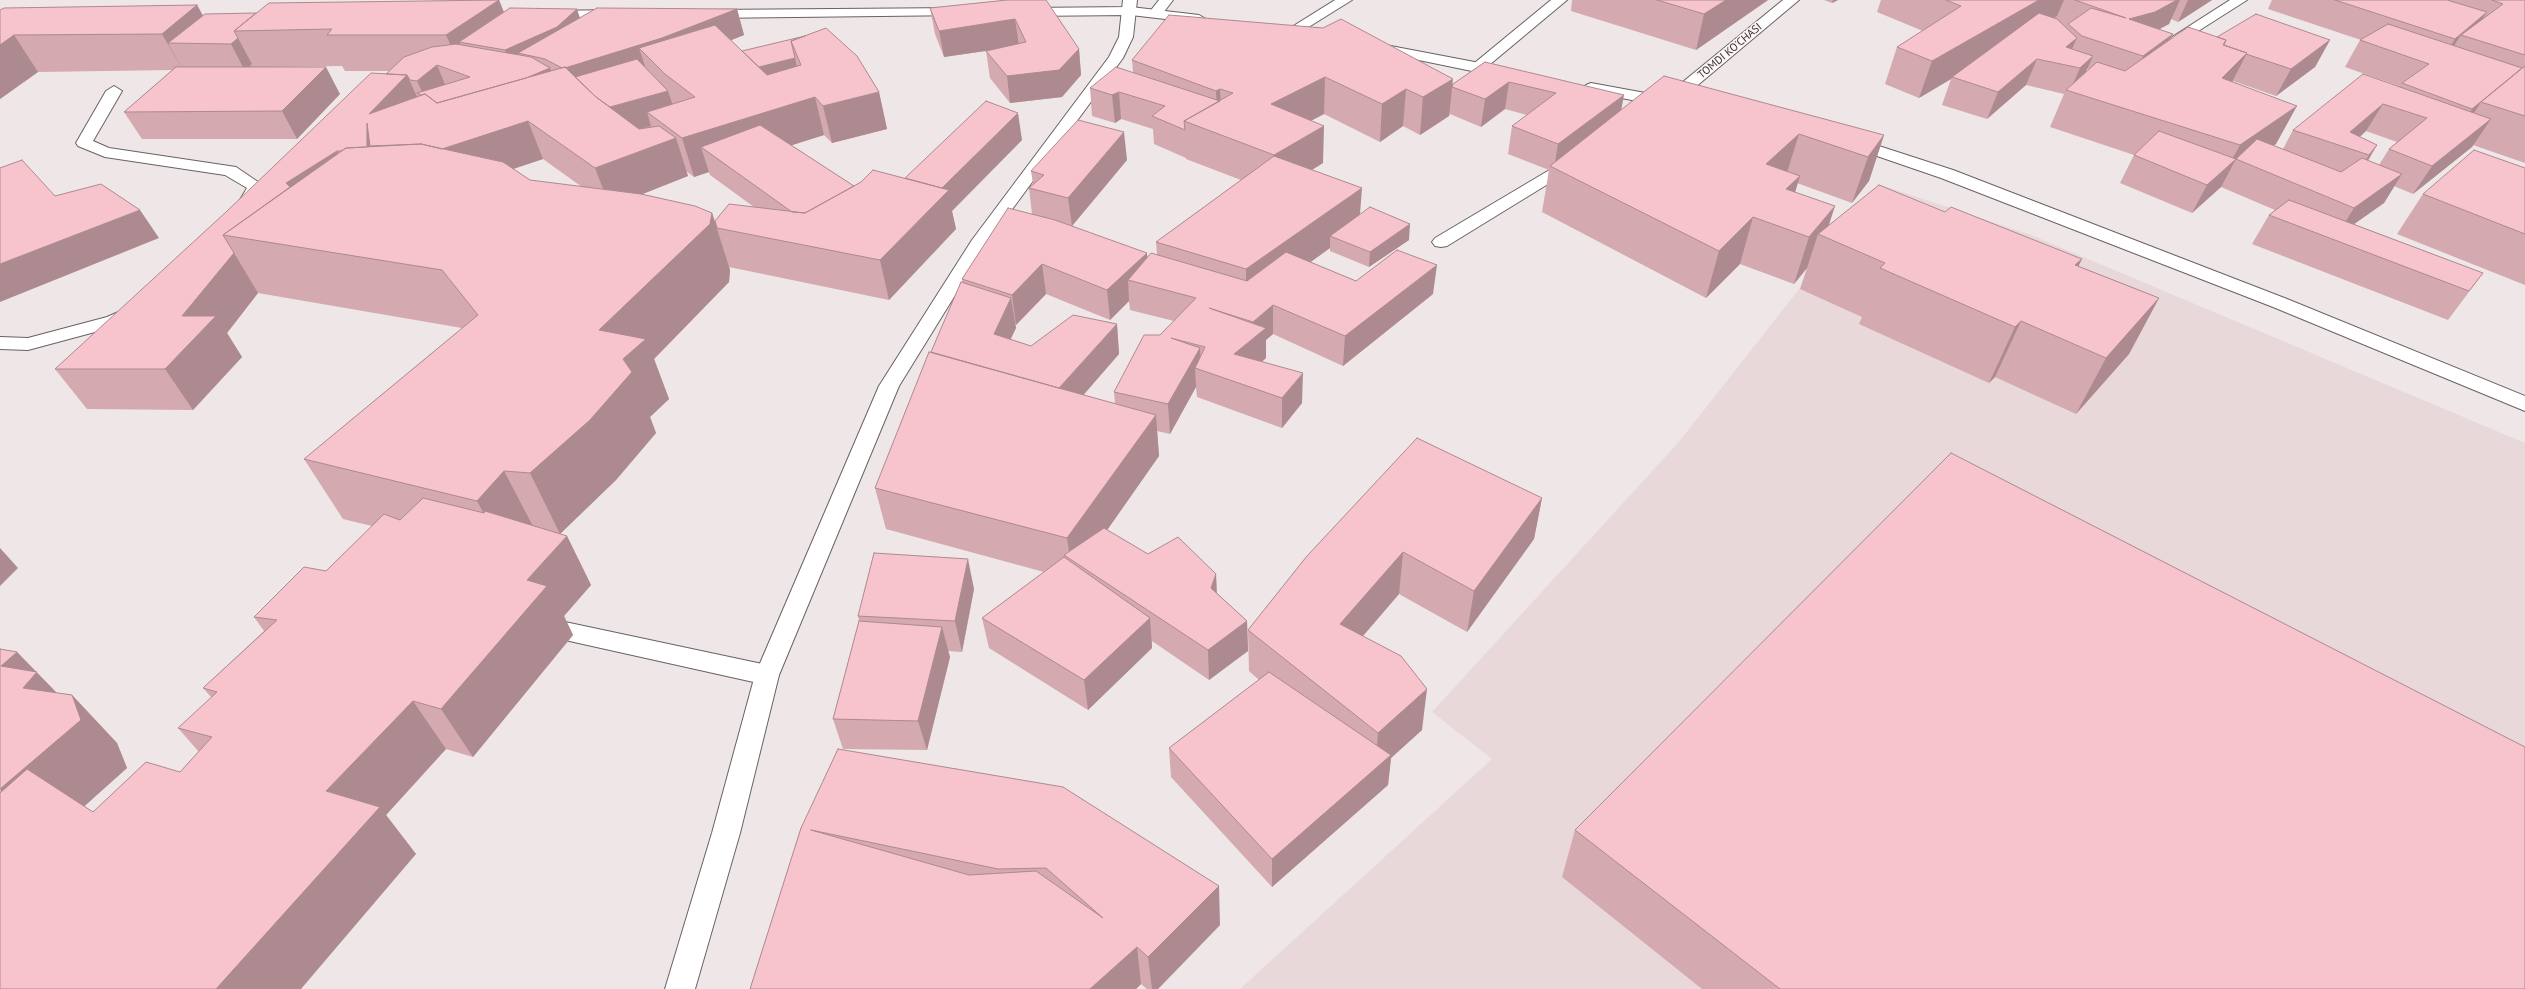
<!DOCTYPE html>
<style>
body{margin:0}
canvas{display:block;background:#eee6e7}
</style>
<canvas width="2525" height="989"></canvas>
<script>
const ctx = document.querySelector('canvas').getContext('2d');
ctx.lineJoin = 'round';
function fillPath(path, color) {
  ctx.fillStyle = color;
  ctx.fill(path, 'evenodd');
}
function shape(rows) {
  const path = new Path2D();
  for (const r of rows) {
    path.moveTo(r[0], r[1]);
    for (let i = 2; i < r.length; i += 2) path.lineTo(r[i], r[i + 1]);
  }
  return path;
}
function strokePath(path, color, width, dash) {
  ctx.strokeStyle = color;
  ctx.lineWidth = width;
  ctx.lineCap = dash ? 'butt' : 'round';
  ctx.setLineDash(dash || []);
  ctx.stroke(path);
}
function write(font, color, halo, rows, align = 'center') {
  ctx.font = font + ' "PT Sans",sans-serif';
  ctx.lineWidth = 3;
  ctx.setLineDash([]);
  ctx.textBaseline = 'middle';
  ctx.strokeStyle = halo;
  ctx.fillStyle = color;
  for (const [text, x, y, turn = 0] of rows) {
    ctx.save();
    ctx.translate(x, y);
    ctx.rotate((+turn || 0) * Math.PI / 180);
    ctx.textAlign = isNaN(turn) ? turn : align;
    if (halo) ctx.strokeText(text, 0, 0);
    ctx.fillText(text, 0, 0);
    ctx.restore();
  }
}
fillPath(shape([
 [1881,185,2031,235,2525,443,2525,989,1240,989,1492,759,1432,712,1678,443]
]), '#e8d8da');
const lane = shape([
 [1159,0,1173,0,1160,17,1150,17,1148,14,1159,0],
 [1335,0,1352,0,1299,33,1289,33,1287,30,1335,0],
 [114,86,122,91,93,141,109,148,236,167,264,186,249,214,237,214,234,210,247,188,225,175,105,157,78,146,76,143,106,91,114,86],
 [1573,156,1579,157,1581,161,1579,165,1447,246,1441,247,1435,246,1432,242,1435,238,1573,156],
 [132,306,139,308,142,312,139,316,121,325,28,350,0,349,0,337,28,338,107,317,132,306],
 [565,622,767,665,776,668,779,675,776,682,767,685,556,638,553,631,556,624,565,622]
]);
const street = shape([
 [1123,0,1137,0,1133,37,1123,58,986,245,899,386,779,675,740,833,695,989,665,989,712,833,755,675,879,386,972,240,1109,57,1119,37,1123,0],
 [1551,0,1567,0,1482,71,1472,71,1469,68,1472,65,1551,0],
 [1783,0,1799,0,1674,105,1662,105,1660,102,1662,99,1783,0],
 [2230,0,2247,0,2181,42,2171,42,2169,39,2230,0]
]);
const secondary = shape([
 [1131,7,1199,15,1206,19,1199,23,1131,15,1024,16,1017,12,1024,8,1131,7],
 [961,8,968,12,966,15,708,18,701,14,708,10,961,8],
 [615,10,622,14,620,17,548,19,541,15,548,11,615,10],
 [1375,43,1506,68,1514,73,1506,78,1370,50,1368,47,1370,44,1375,43],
 [1591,83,1667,97,1675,102,1667,107,1586,91,1583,88,1586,85,1591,83],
 [1851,137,1953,170,2287,299,2525,396,2525,411,2273,307,1941,178,1845,145,1843,142,1851,137]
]);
strokePath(lane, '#696263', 2);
strokePath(street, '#696263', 2);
strokePath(secondary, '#696263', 2);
fillPath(lane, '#fff');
fillPath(street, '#fff');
fillPath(secondary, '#fff');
fillPath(shape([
 [499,0,504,12,579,18,737,9,744,35,731,40,742,51,805,36,879,92,887,129,832,143,824,135,791,145,854,186,905,178,1022,140,952,211,956,229,889,300,729,267,730,270,729,282,654,359,669,399,650,417,656,433,616,480,560,534,558,534,567,536,591,585,564,616,573,635,473,757,446,749,386,815,416,854,0,989,17,652,57,693,72,695,117,743,127,768,84,806,93,812,180,772,199,752,178,728,212,698,203,688,264,631,254,617,326,571,372,526,343,519,304,459,462,328,258,293,227,333,242,357,193,410,87,409,55,369,389,71,345,71,342,66,273,67,340,94,297,139,142,139,124,112,172,70,38,72,0,99,0,10,197,5,203,16],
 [543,159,582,187,530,180,513,169],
 [686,171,694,177,709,172,710,175,754,207,715,221,712,213,642,194,688,176],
 [1007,0,1079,49,1081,75,1062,97,1010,103,990,78,986,51,993,50,944,57,935,34,930,8],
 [1572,0,1768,0,1696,50,1571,11],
 [1824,0,1838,0,1832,3],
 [1881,0,2212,0,2178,22,2171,19,2169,24,2159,29,2170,40,2217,37,2330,40,2315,67,2276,96,2233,81,2232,82,2276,144,2273,146,2283,149,2293,130,2399,87,2399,86,2345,67,2360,40,2361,40,2268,9,2272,0,2525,0,2525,163,2473,145,2472,147,2413,194,2394,186,2384,203,2353,224,2483,273,2448,320,2252,244,2269,215,2275,210,2221,187,2192,213,2120,183,2134,155,2050,127,2064,94,2026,85,1987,119,1942,105,1951,79,1919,98,1885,84,1897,47,1923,31,1877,12],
 [2087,69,2089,69,2085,73],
 [2366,131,2397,142,2389,149,2379,165,2368,161,2377,145,2360,137],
 [1132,60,1453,84,1485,62,1621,110,1884,135,1869,181,1852,203,1797,183,1795,192,1829,225,1945,212,2082,259,2078,266,2159,298,2129,354,2076,414,1995,377,1989,383,1859,324,1862,317,1800,289,1807,268,1794,284,1740,264,1706,298,1542,212,1549,170,1508,154,1512,126,1527,115,1505,109,1481,127,1450,114,1449,116,1420,135,1403,126,1380,142,1324,114,1311,120,1323,163,1312,170,1360,214,1409,240,1369,267,1330,251,1330,248,1310,262,1356,281,1433,294,1343,366,1273,334,1266,340,1266,358,1262,362,1302,403,1282,428,1197,397,1196,387,1170,434,1157,431,1159,456,1107,530,1148,554,1216,574,1217,593,1247,621,1248,651,1209,680,1152,641,1152,648,1088,710,989,648,982,618,1044,572,886,529,875,488,962,283,962,279,1032,214,1029,188,1033,184,1031,171,1127,160,1072,226,1147,257,1157,254,1156,242,1241,180,1186,159,1186,158,1154,144,1153,129,1121,119,1115,123,1092,116,1090,88,1133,72],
 [1046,294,1110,320,1129,301,1130,310,1174,321,1160,335,1114,392,1115,404,1083,395,1119,354,1117,324,1031,346,1010,339,1016,328,1015,324,1016,325],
 [2525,168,2525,285,2397,234,2423,194],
 [1542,498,1534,539,1467,632,1399,594,1363,636,1422,730,1391,758,1388,785,1272,887,1171,777,1169,748,1259,680,1249,671,1248,630,1307,556],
 [974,589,962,652,948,651,950,657,927,750,843,749,833,719,859,621,858,616],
 [1063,787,1220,925,1158,989,1147,989,1141,984,1136,989,750,989,801,828],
 [1575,830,2525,989,1702,989,1562,877]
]), '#d4a9b0');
fillPath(shape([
 [499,0,513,36,459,42,469,66,462,71,446,35],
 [1726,0,1768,0,1696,50,1704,14],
 [1833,0,1838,0,1832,3],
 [2039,0,2064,0,2057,16,1953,78,1952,77,1951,79,1919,98,1932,61],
 [2177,0,2180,0,2169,24,2143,38,2129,19],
 [2188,0,2212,0,2178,22],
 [197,5,217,41,168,43,183,70,162,34],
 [577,9,586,36,545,59,518,53,526,72,515,77,505,50],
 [737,9,744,35,670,65,639,48,647,72,572,96,562,69],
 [2487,12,2470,38,2461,35,2446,58,2438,65,2455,39],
 [1015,19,1019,46,944,57,939,31],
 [2173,34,2160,60,2130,83,2143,56],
 [14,35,38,72,0,99,0,45],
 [238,38,252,64,245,71,231,44],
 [2077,38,2065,64,2066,47],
 [2330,40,2315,67,2276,96,2291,69],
 [1079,49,1081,75,1062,97,1010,103,1007,76],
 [2247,53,2228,90,2222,78],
 [2093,56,2081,83,2070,91,2080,68],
 [795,58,798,72,753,83,749,69],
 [2037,59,2026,85,1987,119,1998,92],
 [437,65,448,92,425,98,417,81],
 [326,67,340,94,297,139,282,111],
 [550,68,560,95,440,106],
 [407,75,424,112,369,114],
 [1325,77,1324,114,1271,142,1271,104],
 [1453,79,1449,116,1420,135,1423,97],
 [1509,82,1505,109,1481,127,1485,99],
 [1220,89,1221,110,1217,112,1216,91],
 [1406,89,1403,126,1380,142,1382,104],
 [668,91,677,118,647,112,651,126,617,136,607,108],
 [879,92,887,129,832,143,823,106],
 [1119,92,1121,119,1115,123,1112,95],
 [1624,95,1619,122,1554,168,1558,144],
 [815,97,824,135,727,166,701,147,709,172,694,177,682,138],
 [2481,102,2463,130,2454,137,2472,109],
 [2383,104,2366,131,2347,148,2350,132],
 [2297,106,2276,144,2247,163,2236,159,2221,187,2192,213,2207,185,2228,167,2240,145],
 [1018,113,1022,140,952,211,956,229,889,300,880,260,937,193],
 [2491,119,2472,147,2413,194,2432,166],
 [528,121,543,159,453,189,367,154,367,123],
 [1324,126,1323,163,1274,193,1274,155],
 [1124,132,1127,160,1072,226,1068,198],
 [1799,134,1785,179,1766,164],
 [1884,135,1869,181,1852,203,1868,157],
 [676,138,688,176,610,207,595,168],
 [2377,145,2360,173,2351,183,2369,155],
 [337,151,357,189,310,220,286,183],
 [2402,174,2384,203,2336,237,2354,208],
 [1800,176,1786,222,1786,189],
 [1362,188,1359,227,1330,236,1330,248,1246,309,1246,269],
 [1835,206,1825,237,1818,234,1807,268,1794,284,1809,237],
 [140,210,159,238,0,302,0,264],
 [712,213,730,270,729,282,654,359,669,399,650,417,656,433,616,480,560,534,530,473,599,330],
 [1753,217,1740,264,1706,298,1719,251],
 [1410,224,1409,240,1369,267,1370,252],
 [234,253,258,293,227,333,242,357,193,410,165,369,182,316],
 [1147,253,1149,283,1128,280,1129,301,1110,320,1107,290],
 [2082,259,2055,314,2075,265],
 [1042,264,1046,294,1016,325,1012,295],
 [1437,265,1433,294,1343,366,1345,336],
 [1011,298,1016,328,999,364,994,334],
 [2159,298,2129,354,2076,414,2106,358],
 [1273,305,1273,334,1266,340,1266,358,1237,382,1234,354,1253,339,1253,322],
 [2021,321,1995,377,1989,383,2015,327],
 [1117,324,1119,354,1060,422,1056,392],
 [1200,348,1201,369,1195,368,1196,387,1170,434,1168,404],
 [1303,373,1302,403,1282,428,1282,398],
 [1156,415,1159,456,1082,566,1070,558,1067,538],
 [504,471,536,532,510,562,477,501],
 [1542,498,1534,539,1467,632,1474,591],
 [567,536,591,585,564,616,573,635,473,757,441,709,527,580],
 [0,548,18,568,0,586],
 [1403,552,1399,594,1338,665,1340,624],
 [968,559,974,589,962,652,955,621],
 [1216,574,1217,604,1211,588],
 [1150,618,1152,648,1088,710,1084,680],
 [1247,621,1248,651,1209,680,1208,650],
 [942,627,950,657,927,750,918,721],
 [17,652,80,717,72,695,117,743,127,768,0,882,1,666],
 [1427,689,1422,730,1391,758,1388,785,1272,887,1272,859,1375,769,1378,733],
 [413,701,446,749,386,815,416,854,301,989,216,989,326,791],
 [1219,886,1220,925,1158,989,1152,989,1148,957],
 [1137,947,1141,984,1136,989,1090,989]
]), '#ad8990');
const building = shape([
 [499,0,446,35,327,35,332,29,234,31,269,3,499,0],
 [1007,0,1046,0,1079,49,1059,70,1007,76,986,51,1026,42,1015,19,939,31,930,8,1007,0],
 [1657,0,1726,0,1704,14,1657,0],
 [1946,0,2039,0,1932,61,1897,47,1961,6,1946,0],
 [2075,0,2177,0,2155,12,2129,19,2173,34,2143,56,2082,36,2068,24,2091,8,2126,18,2075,0],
 [2335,0,2447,0,2487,12,2455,39,2335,0],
 [2492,0,2525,0,2525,55,2461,35,2503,4,2492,0],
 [197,5,162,34,14,35,0,45,0,10,4,8,197,5],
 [510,8,577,9,557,27,505,50,459,42,510,8],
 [597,8,737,9,662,38,565,68,565,67,562,68,545,59,518,53,597,8],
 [256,13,234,31,238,38,231,44,168,43,205,14,256,13],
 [2039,13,2057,19,2077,38,2066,47,2093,56,2080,68,2037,59,1998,92,1952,77,2039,13],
 [2256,14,2330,40,2291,69,2246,54,2247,53,2224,45,2226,40,2217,37,2256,14],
 [1169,15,1323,28,1341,19,1453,79,1423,97,1406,89,1382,104,1325,77,1271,104,1324,126,1274,155,1184,121,1233,93,1220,89,1216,91,1132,60,1169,15],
 [2388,24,2522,68,2472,109,2402,83,2429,64,2360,40,2388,24],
 [715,25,767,75,801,65,791,41,826,28,857,56,879,92,823,106,815,97,682,138,647,112,695,97,665,74,639,48,715,25],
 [2188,27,2226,40,2223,45,2247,53,2222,78,2297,106,2240,145,2066,90,2097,62,2125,71,2188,27],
 [805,36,791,41,795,58,759,67,742,51,805,36],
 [456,44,531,57,550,68,526,78,437,103,425,94,421,95,417,93,470,77,437,65,417,81,410,80,407,75,386,74,404,57,432,47,456,44],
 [637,59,668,91,610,107,596,97,575,77,637,59],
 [1485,62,1624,95,1558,144,1512,126,1556,93,1509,82,1485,99,1452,87,1453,84,1485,62],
 [2525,66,2525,116,2481,102,2525,66],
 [176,67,326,67,282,111,124,112,176,67],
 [565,67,596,97,639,129,659,126,676,138,595,168,528,121,442,149,421,144,370,146,367,123,367,147,346,148,341,151,337,151,286,183,290,187,223,235,234,253,182,316,216,316,165,369,55,369,226,212,371,73,407,75,369,114,425,94,437,103,565,67],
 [1116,67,1220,101,1184,121,1185,130,1152,116,1165,106,1119,92,1112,95,1090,88,1116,67],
 [2363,74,2491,119,2432,166,2389,149,2427,118,2383,104,2350,132,2377,145,2369,155,2293,130,2363,74],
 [1664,76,1884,135,1868,157,1799,134,1766,164,1800,176,1786,189,1835,206,1809,237,1753,217,1719,251,1550,166,1664,76],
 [986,101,1018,113,942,188,905,178,986,101],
 [1078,120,1124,132,1068,198,1029,188,1044,175,1031,171,1078,120],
 [760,125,854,186,805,213,792,212,701,147,760,125],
 [2159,131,2236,159,2207,185,2134,155,2159,131],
 [2257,139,2341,172,2362,158,2402,174,2354,208,2236,159,2257,139],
 [421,144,503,162,530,180,641,194,695,206,712,213,710,224,599,330,646,339,623,359,632,372,590,420,530,473,504,471,477,501,304,459,478,315,442,270,223,235,346,148,421,144],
 [2474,150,2525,168,2525,234,2423,194,2474,150],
 [1274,156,1362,188,1246,269,1156,242,1274,156],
 [22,160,55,196,101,184,140,210,0,264,0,168,22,160],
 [873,170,949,190,880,260,717,228,715,221,729,204,805,213,861,182,873,170],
 [1879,185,1945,212,1951,207,2082,259,2075,265,2159,298,2106,358,2021,321,2015,327,1880,268,1885,263,1818,234,1879,185],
 [2289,200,2483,273,2469,291,2269,215,2289,200],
 [1370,207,1410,224,1370,252,1330,236,1370,207],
 [1008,208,1055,220,1147,253,1107,290,1042,264,1012,295,962,279,1008,208],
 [1397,250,1437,265,1345,336,1273,305,1253,322,1209,308,1266,328,1234,354,1303,373,1282,398,1195,368,1205,347,1171,338,1200,348,1168,404,1114,392,1144,335,1160,335,1196,298,1128,280,1151,253,1247,281,1286,252,1356,281,1397,250],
 [961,282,1011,298,994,334,1031,346,1073,315,1117,324,1059,388,931,352,961,282],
 [929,352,1156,415,1067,538,875,488,929,352],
 [1417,438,1542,498,1474,591,1403,552,1340,624,1401,656,1427,689,1378,733,1248,630,1307,556,1417,438],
 [1951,453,2525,747,2525,989,1780,989,1575,830,1951,453],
 [423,498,484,513,485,511,567,536,527,580,547,586,441,709,413,701,326,791,380,807,216,989,0,989,0,793,27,769,93,812,146,762,180,772,212,737,178,728,217,692,203,688,277,620,254,617,304,567,326,571,384,514,400,520,423,498],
 [1104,528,1148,554,1178,537,1216,574,1211,588,1247,621,1208,650,1064,555,1104,528],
 [874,553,968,559,955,621,858,616,874,553],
 [1064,557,1150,618,1084,680,982,618,1064,557],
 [859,621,942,627,918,721,833,719,859,621],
 [0,649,17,652,1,666,37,672,23,688,72,695,81,720,0,789,0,649],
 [1269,672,1391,755,1272,859,1169,748,1269,672],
 [838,749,1063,787,1219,886,1148,957,1137,947,1090,989,750,989,801,828,838,749],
 [811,830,998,869,1046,868,1103,918,1036,871,969,875,811,830]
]);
fillPath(building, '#f7c4cd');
strokePath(building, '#ad8990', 1);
write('11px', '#353233', '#fbf3f4', [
 ["TOMDI KO'CHASI",1730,51,-40]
]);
</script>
